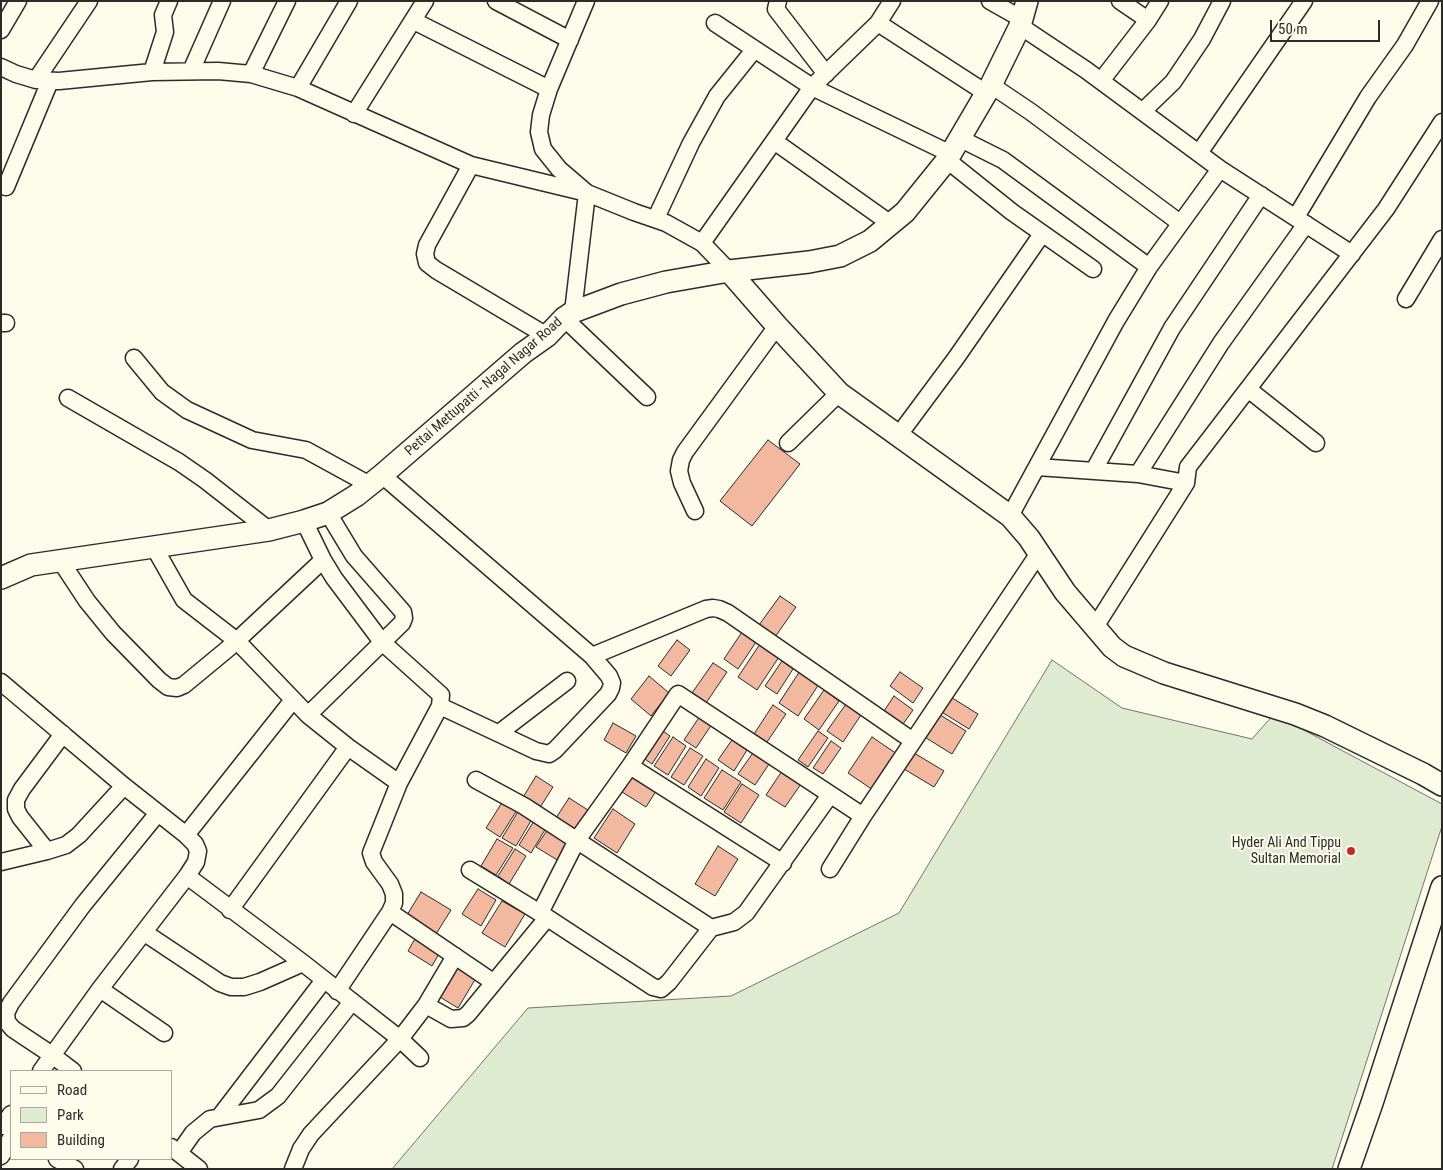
<!DOCTYPE html>
<style>
body{margin:0}
#map{position:relative;width:1443px;height:1170px;overflow:hidden;background:#fdfbea;font-family:"Roboto Condensed",sans-serif}
canvas{display:block}
.frame{position:absolute;inset:0;border:2px solid #2b2b2b;pointer-events:none}
.legend{position:absolute;left:10px;top:1070px;width:162px;height:90px;box-sizing:border-box;background:#fdfbea;border:1px solid #a9a89e;margin:0;padding:6px 9px;list-style:none;font-size:15px;color:#2b2b2b}
.legend li{display:flex;align-items:center;gap:10px;height:25px}
.legend b{width:25px;border:1px solid #a9a89e}
.scale{position:absolute;left:1270px;top:20px;width:110px;height:22px;box-sizing:border-box;border:2px solid #2b2b2b;border-top:0;padding-left:6px;font-size:15px;line-height:18px;white-space:nowrap;color:#2b2b2b;-webkit-text-stroke:4px #fdfbea;paint-order:stroke}
</style>
<div id="map">
<canvas width="1443" height="1170"></canvas>
<div class="frame"></div>
<ul class="legend">
<li><b style="height:6px;background:#fdfbea"></b>Road</li>
<li><b style="height:14px;background:#deebd1"></b>Park</li>
<li><b style="height:14px;background:#f2b8a0"></b>Building</li>
</ul>
<div class="scale">50 m</div>
</div>
<script>
const ctx = document.querySelector('canvas').getContext('2d');
ctx.lineJoin = 'round';
function fillPath(path, color) {
  ctx.fillStyle = color;
  ctx.fill(path, 'evenodd');
}
function shape(rows) {
  const path = new Path2D();
  for (const r of rows) {
    path.moveTo(r[0], r[1]);
    for (let i = 2; i < r.length; i += 2) path.lineTo(r[i], r[i + 1]);
  }
  return path;
}
function strokePath(path, color, width, dash) {
  ctx.strokeStyle = color;
  ctx.lineWidth = width;
  ctx.lineCap = dash ? 'butt' : 'round';
  ctx.setLineDash(dash || []);
  ctx.stroke(path);
}
function write(font, color, halo, rows, align = 'center') {
  ctx.font = font + ' "Roboto Condensed",sans-serif';
  ctx.lineWidth = 4;
  ctx.setLineDash([]);
  ctx.textBaseline = 'middle';
  ctx.strokeStyle = halo;
  ctx.fillStyle = color;
  for (const [text, x, y, turn = 0] of rows) {
    ctx.save();
    ctx.translate(x, y);
    ctx.rotate((+turn || 0) * Math.PI / 180);
    ctx.textAlign = isNaN(turn) ? turn : align;
    if (halo) ctx.strokeText(text, 0, 0);
    ctx.fillText(text, 0, 0);
    ctx.restore();
  }
}
const green = shape([
 [1052,660,1122,708,1252,739,1274,714,1442,804,1442,826,1332,1169,392,1169,528,1008,731,996,899,913,1052,660]
]);
fillPath(green, '#deebd1');
strokePath(green, '#74746e', 1);
const building = shape([
 [768,440,800,464,752,526,720,501,768,440],
 [780,596,796,607,775,637,759,625,780,596],
 [742,632,756,642,738,669,724,659,742,632],
 [677,640,690,650,671,676,658,666,677,640],
 [760,644,779,657,757,690,738,677,760,644],
 [782,661,793,669,777,694,765,686,782,661],
 [713,663,727,672,706,703,692,693,713,663],
 [800,671,819,684,798,716,779,703,800,671],
 [900,672,923,688,913,703,890,686,900,672],
 [649,676,669,693,651,716,631,699,649,676],
 [824,690,839,701,819,730,804,719,824,690],
 [894,696,913,710,901,727,882,714,894,696],
 [949,696,978,714,969,729,940,711,949,696],
 [846,704,861,715,843,742,827,731,846,704],
 [773,705,786,714,767,742,754,734,773,705],
 [937,713,966,731,952,754,923,736,937,713],
 [700,716,712,724,696,748,684,740,700,716],
 [613,723,636,736,626,753,604,740,613,723],
 [660,729,670,736,652,764,642,757,660,729],
 [818,731,828,738,808,767,798,760,818,731],
 [673,737,686,746,668,775,654,766,673,737],
 [872,737,900,756,876,792,848,773,872,737],
 [732,740,747,750,734,771,718,760,732,740],
 [831,741,841,748,823,774,813,768,831,741],
 [690,748,703,756,684,785,671,777,690,748],
 [753,753,769,764,755,785,738,774,753,753],
 [914,753,944,771,934,787,904,769,914,753],
 [706,759,719,768,701,796,688,787,706,759],
 [722,770,741,782,723,810,704,798,722,770],
 [782,771,801,784,785,807,766,795,782,771],
 [635,772,658,788,646,807,622,792,635,772],
 [536,776,553,787,539,809,522,799,536,776],
 [742,784,759,795,741,823,724,812,742,784],
 [569,798,588,810,575,830,556,818,569,798],
 [503,801,517,810,500,837,486,828,503,801],
 [613,809,635,824,617,853,594,838,613,809],
 [519,810,532,819,516,846,502,838,519,810],
 [534,821,546,828,531,853,519,845,534,821],
 [548,829,570,842,559,861,536,847,548,829],
 [497,839,513,848,496,875,481,866,497,839],
 [718,846,738,859,715,896,695,884,718,846],
 [515,849,526,856,509,884,498,876,515,849],
 [478,889,496,900,481,926,462,914,478,889],
 [421,892,451,910,436,934,407,915,421,892],
 [502,901,525,914,505,947,482,933,502,901],
 [416,937,440,952,432,966,408,951,416,937],
 [454,964,476,978,458,1008,435,994,454,964]
]);
fillPath(building, '#f2b8a0');
strokePath(building, '#2b2b2b', 1);
const minor = shape([
 [496,1,570,40],
 [586,1,549,89,541,115,539,132,543,149,559,169,587,193,634,212,666,223,702,243,729,271],
 [778,1,776,9,826,74],
 [990,1,1022,19],
 [1120,1,1148,20],
 [414,21,549,89],
 [715,23,812,87,951,154],
 [878,23,986,93],
 [1020,26,1086,70,1220,169,1352,254],
 [1,30,18,1],
 [1,67,16,74,36,80,59,81,152,72,218,71,251,74,298,88,471,165,587,193,573,312],
 [191,71,222,1],
 [152,72,165,32,163,15,169,1],
 [251,74,287,1],
 [36,80,89,1],
 [1101,81,1148,20,1160,1],
 [991,85,1031,112,1180,223],
 [298,88,349,1],
 [1143,111,1173,82,1202,39,1222,1],
 [354,114,425,1],
 [959,138,1003,160,1149,267],
 [774,141,891,224],
 [1199,153,1304,1],
 [947,160,1012,212,1093,269],
 [471,165,427,245,425,254,427,263,436,270,547,336],
 [6,187,50,81],
 [1296,217,1368,97,1405,45,1430,1],
 [656,218,691,143,717,96,754,50],
 [702,243,812,87,878,23,892,1],
 [1406,299,1442,239],
 [564,318,647,397],
 [1,323,6,323],
 [134,358,162,392,187,410,252,440,306,450,370,485],
 [1248,389,1316,443],
 [68,398,179,462,205,480,269,530],
 [898,436,956,358,1042,234],
 [788,443,839,393],
 [1037,467,1138,474,1186,483],
 [1094,470,1172,328,1261,195],
 [1138,474,1221,343,1306,224],
 [382,475,592,656,706,609,713,608,719,609,728,613,913,741],
 [695,511,682,483,679,471,681,460,685,452,777,326],
 [1010,516,1116,321,1149,267,1220,169],
 [304,521,323,560,334,578,382,642,441,695,440,706,399,783,371,853,374,862,390,884,394,894,394,903,390,912,337,991],
 [154,547,184,600,237,641,308,715,348,747,399,783],
 [60,560,87,601,113,633,159,680,168,687,177,688,184,685,230,647,323,560],
 [1095,627,1186,483,1188,467,1386,209,1442,122],
 [1,682,124,786,186,835,195,844,198,851,196,862,187,876,100,989,41,1071],
 [440,706,536,751,549,754,555,750,608,694,611,688,612,683,609,676,592,656],
 [308,715,402,623,404,618,403,612,354,556,328,513],
 [499,733,567,681],
 [630,766,783,863],
 [476,780,524,806,711,928],
 [186,835,293,700],
 [47,851,20,817,16,809,16,800,22,789,63,734],
 [1,862,47,851,66,845,79,835,124,786],
 [830,869,863,816,1039,553],
 [470,870,540,913,653,987,661,989,669,982,711,928,734,922,746,913,830,795],
 [187,876,303,963,400,1039,420,1058],
 [230,910,348,747],
 [390,912,493,982],
 [540,913,577,840,630,766,678,694,863,816],
 [145,933,220,983,231,987,244,987,260,982,303,963],
 [100,989,164,1033],
 [426,1005,451,1019,463,1018,468,1014,547,918],
 [73,1071,52,1055,13,1029,7,1022,6,1013,11,1003,83,905,158,813],
 [220,1116,324,980],
 [3,1126,11,1114],
 [171,1147,199,1169],
 [179,1153,193,1133,210,1119,259,1110,278,1096,351,1003],
 [1,1156,11,1138],
 [57,1159,75,1169],
 [122,1169,130,1159],
 [293,1169,301,1149,311,1134,400,1039,426,1005,455,956]
]);
const major = shape([
 [729,271,777,326,839,393,1010,516,1029,538,1065,592,1112,647,1124,656,1164,673,1295,714,1325,726,1423,774,1442,785],
 [1,578,31,565,269,530,304,521,328,513,357,495,382,475,523,353,547,336,564,318,573,312,621,294,666,282,729,271,809,262,840,256,870,241,905,212,947,160,991,85,1020,26,1027,1],
 [1349,1169,1372,1103,1442,887]
]);
strokePath(minor, '#2b2b2b', 19);
strokePath(major, '#2b2b2b', 24);
strokePath(minor, '#fdfbea', 16);
strokePath(major, '#fdfbea', 21);
for (const [x, y, r, color] of [
 [1351,851,5,"#c62828"]
]) {
  const dot = new Path2D();
  dot.arc(x, y, r, 0, 2 * Math.PI);
  ctx.fillStyle = color;
  ctx.fill(dot);
  strokePath(dot, '#fdfbea', 2);
}
write('14px', '#2b2b2b', '#fdfbea', [
 ["Pettai Mettupatti - Nagal Nagar Road",484,387,-41]
]);
write('14px', '#2b2b2b', '#fdfbea', [
 ["Hyder Ali And Tippu",1341,843],
 ["Sultan Memorial",1341,859]
], 'right');
</script>
